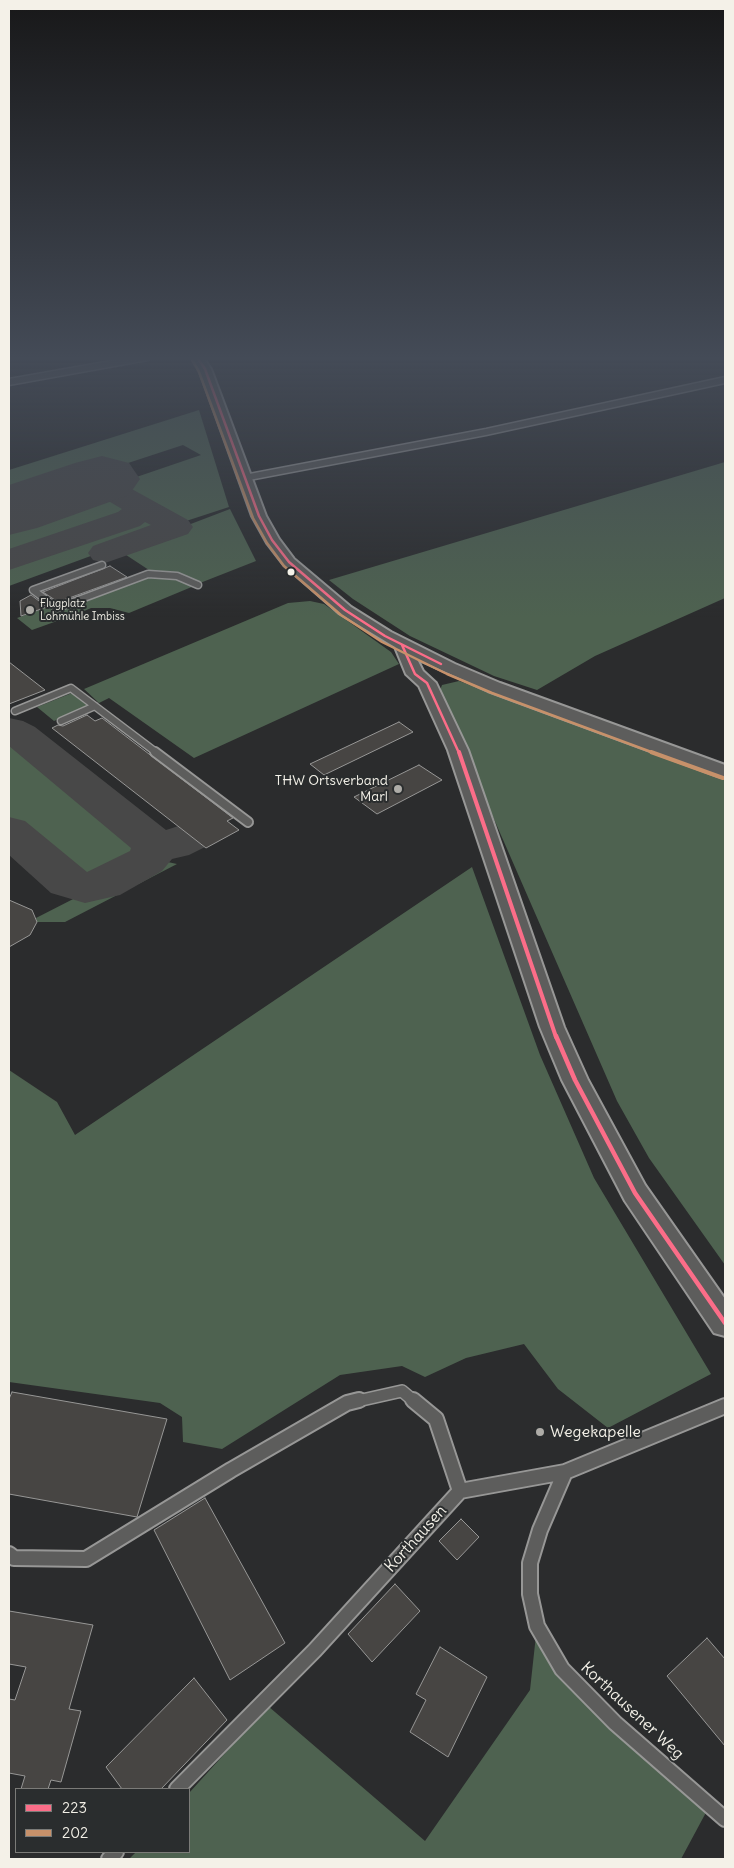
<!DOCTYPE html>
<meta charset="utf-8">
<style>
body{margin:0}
#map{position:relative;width:734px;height:1868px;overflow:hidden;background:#2b2c2d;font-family:Delius,sans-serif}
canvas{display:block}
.frame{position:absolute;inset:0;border:10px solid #f4f1e8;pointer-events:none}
.legend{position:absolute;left:15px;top:1788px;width:175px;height:65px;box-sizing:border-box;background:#2a2d2e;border:1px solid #7b7b78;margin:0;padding:6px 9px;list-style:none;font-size:15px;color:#f4f1e8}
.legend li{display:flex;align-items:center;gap:10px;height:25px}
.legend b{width:25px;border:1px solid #7b7b78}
</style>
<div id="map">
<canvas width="734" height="1868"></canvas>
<div class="frame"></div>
<ul class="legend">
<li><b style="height:6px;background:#fb6d88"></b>223</li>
<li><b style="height:6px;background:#c7916a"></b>202</li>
</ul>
</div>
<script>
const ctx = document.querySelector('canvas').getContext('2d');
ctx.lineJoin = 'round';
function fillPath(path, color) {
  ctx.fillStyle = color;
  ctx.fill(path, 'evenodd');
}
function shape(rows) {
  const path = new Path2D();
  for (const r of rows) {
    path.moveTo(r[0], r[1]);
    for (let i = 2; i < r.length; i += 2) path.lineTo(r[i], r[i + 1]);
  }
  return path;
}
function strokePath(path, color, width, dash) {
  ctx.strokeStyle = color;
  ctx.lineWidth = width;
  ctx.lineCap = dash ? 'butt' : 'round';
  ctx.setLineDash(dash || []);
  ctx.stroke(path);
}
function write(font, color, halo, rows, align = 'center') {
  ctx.font = font + ' Delius,sans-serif';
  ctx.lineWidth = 4;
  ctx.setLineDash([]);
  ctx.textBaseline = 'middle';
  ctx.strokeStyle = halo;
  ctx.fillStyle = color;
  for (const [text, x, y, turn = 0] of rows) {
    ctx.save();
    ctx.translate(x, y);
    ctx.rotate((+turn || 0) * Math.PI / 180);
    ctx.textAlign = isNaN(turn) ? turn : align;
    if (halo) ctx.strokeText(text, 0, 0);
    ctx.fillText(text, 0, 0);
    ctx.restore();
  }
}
fillPath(shape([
 [199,410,229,507,180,523,113,485,201,455,183,445,9,502,9,470],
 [725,462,725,598,595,656,537,690,494,676,410,636,353,599,329,580],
 [89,494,109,494,115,497,127,504,129,508,129,512,118,519,9,557,9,520],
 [230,509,256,561,200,583,152,572,120,551],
 [142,517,151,518,167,528,9,586,9,564],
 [151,576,170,577,194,586,129,613,110,608,91,608,75,615,58,610],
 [310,601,324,604,391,652,399,664,194,758,109,698,99,703,84,689,288,603],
 [47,607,71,616,32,630,17,618],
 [459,681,595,729,725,780,725,1265,649,1158,617,1101,439,693,442,685],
 [72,693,88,706,54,721,37,707],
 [9,740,137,846,138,854,136,858,102,877,95,879,80,879,9,820],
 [163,861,177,864,65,922,37,922,36,918,81,895,99,894],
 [472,867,540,1055,594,1178,711,1374,608,1428,558,1389,524,1344,466,1358,425,1377,402,1366,340,1375,222,1449,183,1442,182,1417,160,1403,9,1382,9,1070,57,1102,75,1135],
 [537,1626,562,1669,710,1805,681,1859,129,1859,136,1852,189,1852,189,1793,268,1706,425,1841,530,1690]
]), '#4e6250');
fillPath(shape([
 [90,477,119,482,188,520,193,527,188,534,105,563,93,560,88,553,93,546,151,525,145,522,140,526,9,570,9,549,118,512,122,509,100,496,90,495,67,500,56,498,52,491,56,484,90,477],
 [9,718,23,721,35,727,166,830,191,822,207,826,213,836,207,846,189,855,172,859,162,871,120,895,85,903,51,893,9,855,9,817,25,821,87,872,130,851,131,848,9,746,9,718]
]), '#484848');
fillPath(shape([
 [102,456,129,463,140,479,129,495,37,528,9,535,9,485,75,463,102,456]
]), '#484848');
const building = shape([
 [110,566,127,577,58,602,43,592,110,566],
 [31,595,47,607,21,616,20,601,31,595],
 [9,662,45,690,9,704,9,662],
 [87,715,95,721,102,718,149,754,233,818,227,821,239,830,206,848,52,728,58,725,63,726,87,715],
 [399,722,413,732,324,775,310,764,399,722],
 [419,765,442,780,377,814,354,797,419,765],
 [9,900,32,910,37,922,30,935,9,947,9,900],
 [12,1392,167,1419,137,1517,9,1494,9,1399,12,1392],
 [205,1498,285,1643,230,1680,154,1530,205,1498],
 [461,1519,479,1537,457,1560,439,1541,461,1519],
 [395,1584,420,1611,372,1662,348,1634,395,1584],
 [9,1611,93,1625,69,1709,81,1711,61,1782,51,1780,48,1789,21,1789,25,1776,9,1773,9,1699,15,1700,26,1667,9,1664,9,1611],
 [707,1638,725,1659,725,1746,667,1676,707,1638],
 [440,1647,487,1677,448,1757,410,1732,426,1700,416,1694,440,1647],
 [194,1678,227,1720,161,1789,122,1789,106,1767,194,1678]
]);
fillPath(building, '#474543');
strokePath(building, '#979796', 1);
const serviceFar3 = shape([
 [102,565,33,590,57,608,148,574,177,576,198,585],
 [15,711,71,688,157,753],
 [61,721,95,706]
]);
const serviceFar2 = shape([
 [155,752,248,822]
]);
const serviceFar1 = shape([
 [353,1402,402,1391,415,1402]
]);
const service = shape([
 [413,1400,436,1419,460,1491],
 [565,1472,540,1530,530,1563,530,1594,537,1626,562,1669,615,1723,725,1819],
 [9,1554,14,1558,86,1559,231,1470,347,1403,359,1400],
 [177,1789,315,1650,460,1491,565,1472,725,1406],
 [109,1859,116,1852]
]);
const minor = shape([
 [133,357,153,357,148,360,9,385,9,379,133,357],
 [725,377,725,383,486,435,244,481,238,478,244,475,486,429,725,377]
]);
const tertiary = shape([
 [191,357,203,357,211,369,266,516,279,539,294,559,351,607,391,632,455,664,500,683,725,765,725,778,718,776,488,691,417,659,423,671,436,683,468,750,564,1027,588,1080,645,1185,725,1299,725,1336,714,1333,625,1201,562,1080,540,1027,448,750,419,686,406,674,395,647,339,613,284,565,267,543,252,516,199,369,191,357]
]);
strokePath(serviceFar3, '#979796', 9);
strokePath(serviceFar2, '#979796', 12);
strokePath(serviceFar1, '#979796', 14);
strokePath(service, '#979796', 18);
strokePath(minor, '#979796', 3);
strokePath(tertiary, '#979796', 4);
strokePath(serviceFar3, '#5d5d5c', 6);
strokePath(serviceFar2, '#5d5d5c', 8);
strokePath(serviceFar1, '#5d5d5c', 11);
strokePath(service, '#5d5d5c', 14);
fillPath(minor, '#5d5d5c');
fillPath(tertiary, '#5d5d5c');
strokePath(shape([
 [197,357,205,369,259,516,272,540,289,562,345,610,385,636,441,664],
 [402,645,415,674,427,683,459,753]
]), '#fb6d88', 2.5);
strokePath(shape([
 [459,752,556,1037]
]), '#fb6d88', 4);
strokePath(shape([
 [556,1036,575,1080,635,1193,725,1323]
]), '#fb6d88', 4.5);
strokePath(shape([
 [192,360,199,372,253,518,267,543,284,566,341,615,382,642,447,674,492,693,654,753]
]), '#c7916a', 2.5);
strokePath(shape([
 [651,752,723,778]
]), '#c7916a', 4);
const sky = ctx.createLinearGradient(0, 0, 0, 618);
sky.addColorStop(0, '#181819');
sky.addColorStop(0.58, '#444b57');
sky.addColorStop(1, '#444b5700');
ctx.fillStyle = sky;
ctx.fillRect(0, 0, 734, 618);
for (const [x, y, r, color] of [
 [291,572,4.5,"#f4f1e8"],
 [30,610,5,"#aeaca7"],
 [398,789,5,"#aeaca7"],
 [540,1432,5,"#aeaca7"]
]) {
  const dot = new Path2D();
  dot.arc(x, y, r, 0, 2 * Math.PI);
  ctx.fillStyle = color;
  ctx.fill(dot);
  strokePath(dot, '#2a2d2e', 2);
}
write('11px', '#f4f1e8', '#2a2d2e', [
 ["Flugplatz",40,604],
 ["Lohmühle Imbiss",40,617]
], 'left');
write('14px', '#f4f1e8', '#2a2d2e', [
 ["THW Ortsverband",388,781],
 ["Marl",388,797]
], 'right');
write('16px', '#f4f1e8', '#2a2d2e', [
 ["Wegekapelle",550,1432]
], 'left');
write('16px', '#f4f1e8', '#2a2d2e', [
 ["Korthausen",416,1539,-48],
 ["Korthausener Weg",632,1711,43]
]);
</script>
